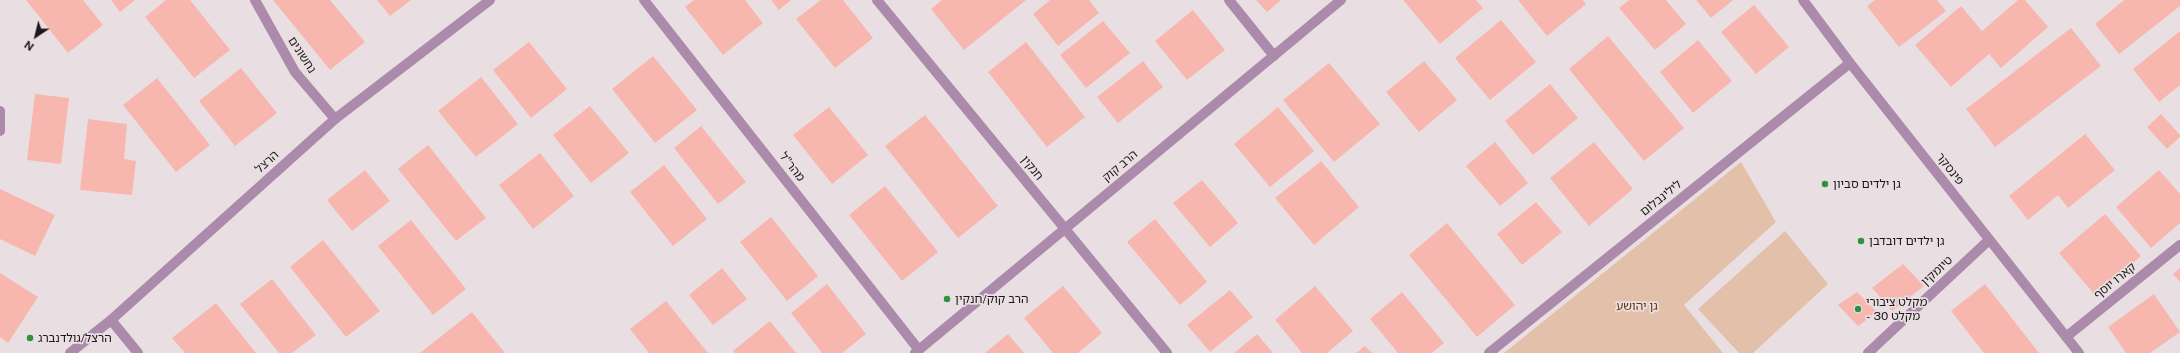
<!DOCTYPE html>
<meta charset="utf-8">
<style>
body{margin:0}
#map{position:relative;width:2180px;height:353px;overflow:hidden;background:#e9dfe2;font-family:"Public Sans",sans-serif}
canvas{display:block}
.north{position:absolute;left:16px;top:16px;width:40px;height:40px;-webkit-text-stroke:3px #e9dfe2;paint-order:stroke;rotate:215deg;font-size:11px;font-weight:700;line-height:16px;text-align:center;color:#1c1819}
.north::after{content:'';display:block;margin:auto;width:14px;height:18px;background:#1c1819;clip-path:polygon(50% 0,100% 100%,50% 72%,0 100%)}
</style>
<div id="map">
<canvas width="2180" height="353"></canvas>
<div class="north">N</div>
</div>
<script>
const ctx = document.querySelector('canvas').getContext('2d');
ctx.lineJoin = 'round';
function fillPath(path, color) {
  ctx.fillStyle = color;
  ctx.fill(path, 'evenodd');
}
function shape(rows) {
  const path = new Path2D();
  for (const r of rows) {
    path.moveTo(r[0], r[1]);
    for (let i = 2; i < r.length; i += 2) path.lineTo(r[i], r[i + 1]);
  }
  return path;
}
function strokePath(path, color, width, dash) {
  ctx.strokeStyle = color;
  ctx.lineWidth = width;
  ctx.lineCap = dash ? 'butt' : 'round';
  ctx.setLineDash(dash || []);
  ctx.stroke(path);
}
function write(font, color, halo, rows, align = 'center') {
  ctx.font = font + ' "Public Sans","Noto Sans Hebrew",sans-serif';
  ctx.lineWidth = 3.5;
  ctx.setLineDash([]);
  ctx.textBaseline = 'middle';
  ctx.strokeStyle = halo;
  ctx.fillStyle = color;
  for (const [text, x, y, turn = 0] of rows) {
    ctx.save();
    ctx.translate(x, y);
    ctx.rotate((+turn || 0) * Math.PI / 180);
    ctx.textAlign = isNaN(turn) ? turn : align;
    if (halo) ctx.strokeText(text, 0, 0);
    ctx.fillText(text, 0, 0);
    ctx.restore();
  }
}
fillPath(shape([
 [1741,162,1776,222,1684,305,1723,353,1504,353],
 [1785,231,1828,284,1753,353,1739,353,1698,309]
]), '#e3c0a9');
fillPath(shape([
 [26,0,83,0,103,25,68,53],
 [111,0,135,0,120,12],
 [166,0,190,0,230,50,194,78,145,17],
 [273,0,330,0,365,42,330,70],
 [377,0,411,0,390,16],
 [694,0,745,0,763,23,723,55,685,7],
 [771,0,791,0,779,10],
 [821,0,843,0,873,38,835,68,796,19],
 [942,0,1026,0,964,50,931,9],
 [1050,0,1089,0,1099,13,1058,46,1033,14],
 [1256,0,1281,0,1267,12],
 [1403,0,1476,0,1483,8,1440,44],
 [1518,0,1583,0,1586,4,1547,36],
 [1629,0,1666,0,1686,24,1655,50,1619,8],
 [1696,0,1733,0,1711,18],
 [1875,0,1937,0,1946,11,1899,47,1867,6],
 [2018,0,2025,0,2048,27,2001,68,1989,54,1951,87,1915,45,1961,6,1982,31],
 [2124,0,2180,0,2180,6,2119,54,2095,24],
 [1754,5,1789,47,1756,74,1721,32],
 [1193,10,1225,50,1187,80,1155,41],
 [1501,20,1536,62,1490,100,1455,58],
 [1103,21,1130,53,1086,88,1060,55],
 [2071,28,2101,66,1995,147,1966,109],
 [2180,31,2180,85,2159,102,2133,69],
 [1608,36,1684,128,1644,161,1569,69],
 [1698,40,1732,81,1693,113,1660,72],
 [529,42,567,89,531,118,493,70],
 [1026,42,1085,117,1047,147,988,72],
 [653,56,697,110,655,143,612,89],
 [1143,61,1163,87,1118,123,1097,97],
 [1424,61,1457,100,1419,132,1386,92],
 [1329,63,1380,124,1334,162,1283,100],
 [241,68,277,113,235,146,199,101],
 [481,77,518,124,476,157,438,111],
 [157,78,210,145,176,172,123,105],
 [1550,84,1578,118,1533,155,1505,121],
 [35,94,69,98,61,164,27,160],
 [590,106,629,153,591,183,553,135],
 [829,107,868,155,832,184,793,135],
 [1278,107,1314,151,1270,187,1234,144],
 [2161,114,2180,135,2180,137,2167,149,2147,127],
 [925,115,998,206,958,238,885,146],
 [88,119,127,124,124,159,136,161,132,195,80,190],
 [701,126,746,182,718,204,674,148],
 [2085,134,2115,170,2068,208,2058,195,2028,220,2009,196],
 [1495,142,1528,183,1500,206,1466,166],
 [1594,142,1633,189,1589,226,1550,178],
 [428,145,486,218,456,241,398,169],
 [540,153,574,196,533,229,499,185],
 [1321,161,1359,207,1314,245,1275,198],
 [664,165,707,219,673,246,630,192],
 [365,170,390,201,352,231,327,200],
 [2159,170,2180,194,2180,223,2151,248,2116,207],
 [1202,180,1238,223,1210,247,1173,203],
 [885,186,938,252,902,281,849,215],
 [0,189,55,215,35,256,0,239],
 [1536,202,1562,232,1522,265,1497,234],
 [2105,214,2141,256,2095,295,2059,253],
 [771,217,818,276,787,301,740,242],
 [1155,219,1207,282,1180,305,1127,242],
 [411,220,466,289,433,315,378,246],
 [1447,223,1515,305,1477,337,1409,255],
 [323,240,380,311,346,337,290,267],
 [1903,264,1924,286,1892,311,1872,288],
 [722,268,747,299,713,325,689,295],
 [2180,268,2180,282,2173,274],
 [0,273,38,297,8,343,0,337],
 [272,279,316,335,292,353,279,353,240,304],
 [827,284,866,334,842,353,822,353,791,313],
 [1985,284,2039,353,1984,353,1951,311],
 [1063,286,1102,333,1078,353,1053,353,1024,318],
 [1315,286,1353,331,1327,353,1302,353,1275,320],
 [1230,290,1253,317,1210,352,1187,325],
 [1402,292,1444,343,1432,353,1398,353,1370,319],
 [1857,292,1877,312,1858,326,1838,305],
 [2154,294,2180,332,2150,353,2126,353,2108,327],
 [666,301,708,353,649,353,630,329],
 [216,303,256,353,185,353,172,338],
 [472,312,505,353,420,353],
 [770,321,796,353,735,353,733,351],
 [1008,334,1024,353,985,353],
 [1257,334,1273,353,1234,353],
 [1365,346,1372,353,1356,353]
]), '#f7b7af');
strokePath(shape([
 [255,0,295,72,335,119],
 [644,0,919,350],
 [877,0,1167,353],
 [1229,0,1274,56],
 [1803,0,1850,63,2079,353],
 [0,111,0,131],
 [111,320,138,353],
 [2066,337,2180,245],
 [70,353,111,320,335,119,490,0],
 [915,353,1341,0],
 [1489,353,1850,63],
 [1868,353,1989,240]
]), '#ac8aab', 10);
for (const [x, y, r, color] of [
 [1825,184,4,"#339042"],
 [1861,241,4,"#339042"],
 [947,299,4,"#339042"],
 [1858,309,4,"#339042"],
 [30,338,4,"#339042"]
]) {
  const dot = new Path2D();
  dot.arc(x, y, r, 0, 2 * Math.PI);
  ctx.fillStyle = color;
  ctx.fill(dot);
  strokePath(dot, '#e9dfe2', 1.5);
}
write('12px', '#1c1819', '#e9dfe2', [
 ["נחשונים",302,55,57],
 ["הרצל",267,162,-42],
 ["הרב קוק",1120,166,-40],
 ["מהר\"ל",792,167,52],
 ["חנקין",1032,168,51],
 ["פינסקר",1950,169,52],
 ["לילינבלום",1661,198,-39],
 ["טיומקין",1937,271,-43],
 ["קארו יוסף",2115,281,-39]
]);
write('12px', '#1c1819', '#e9dfe2', [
 ["גן ילדים סביון",1833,184],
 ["גן ילדים דובדבן",1869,241],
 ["הרב קוק/חנקין",955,299],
 ["מקלט ציבורי",1866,302],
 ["- מקלט 30",1866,316],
 ["הרצל/גולדנברג",38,338]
], 'left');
write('12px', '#64360c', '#e9dfe2', [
 ["גן יהושע",1637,306]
]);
</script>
